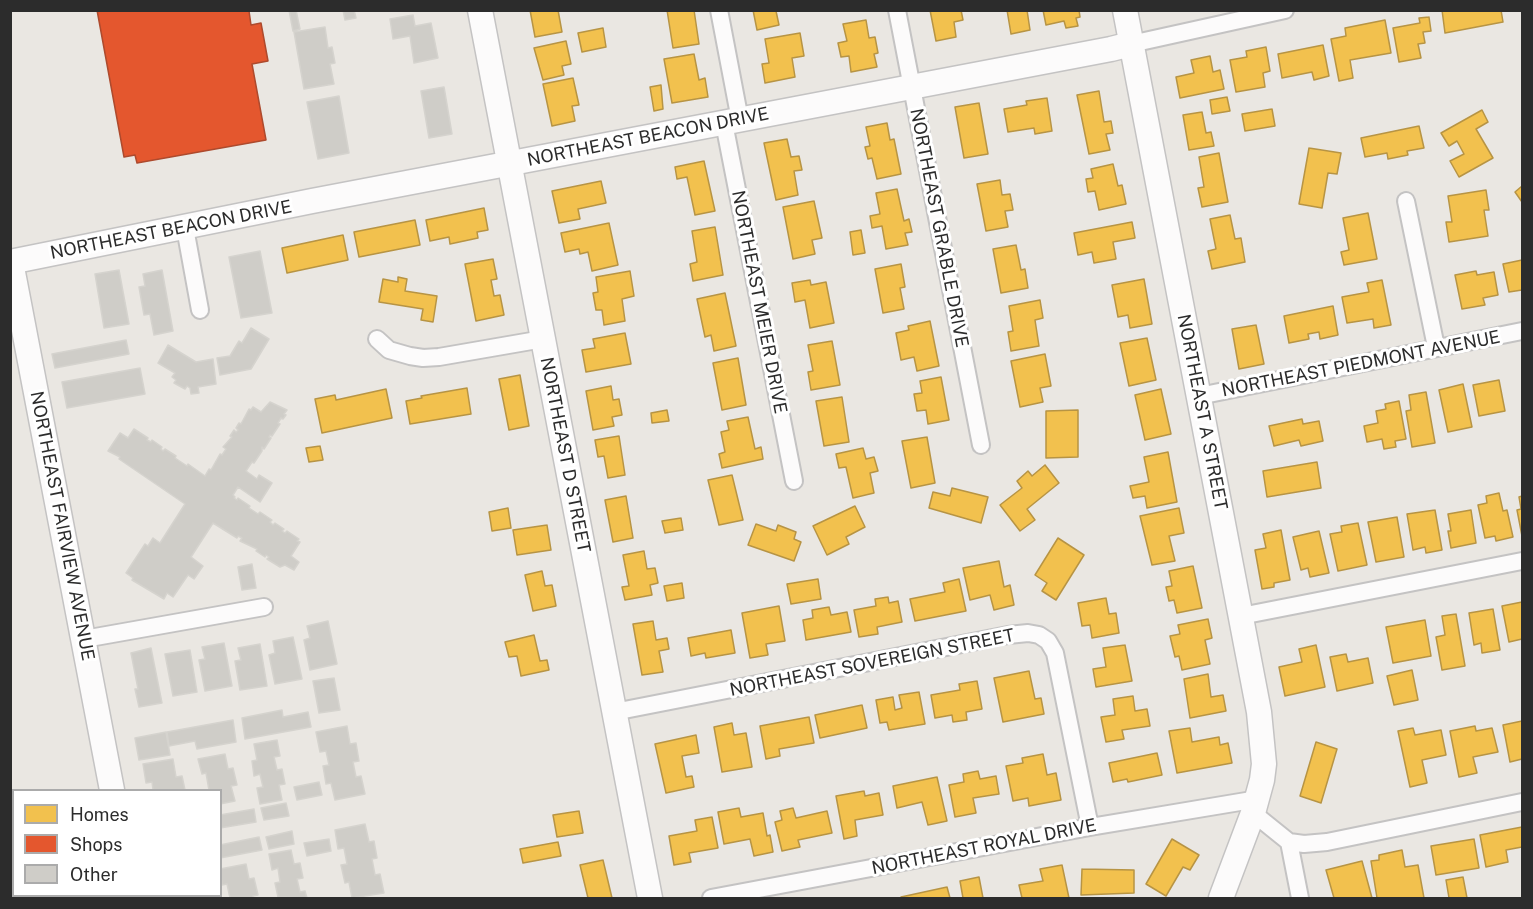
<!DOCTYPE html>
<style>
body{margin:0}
#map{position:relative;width:1533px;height:909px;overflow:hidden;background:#eae7e2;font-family:"Public Sans",sans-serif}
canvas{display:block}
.frame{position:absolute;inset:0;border:12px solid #2c2c2c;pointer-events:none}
.legend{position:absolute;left:12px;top:789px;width:210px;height:108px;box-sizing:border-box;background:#fff;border:2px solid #ababab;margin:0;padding:8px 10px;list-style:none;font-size:18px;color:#2c2c2c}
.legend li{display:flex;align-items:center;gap:12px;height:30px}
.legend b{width:30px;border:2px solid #ababab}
</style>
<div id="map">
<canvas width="1533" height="909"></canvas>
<div class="frame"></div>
<ul class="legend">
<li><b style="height:16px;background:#f2c14e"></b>Homes</li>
<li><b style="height:16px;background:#e4572e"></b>Shops</li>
<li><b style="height:16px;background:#cfcdc8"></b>Other</li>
</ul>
</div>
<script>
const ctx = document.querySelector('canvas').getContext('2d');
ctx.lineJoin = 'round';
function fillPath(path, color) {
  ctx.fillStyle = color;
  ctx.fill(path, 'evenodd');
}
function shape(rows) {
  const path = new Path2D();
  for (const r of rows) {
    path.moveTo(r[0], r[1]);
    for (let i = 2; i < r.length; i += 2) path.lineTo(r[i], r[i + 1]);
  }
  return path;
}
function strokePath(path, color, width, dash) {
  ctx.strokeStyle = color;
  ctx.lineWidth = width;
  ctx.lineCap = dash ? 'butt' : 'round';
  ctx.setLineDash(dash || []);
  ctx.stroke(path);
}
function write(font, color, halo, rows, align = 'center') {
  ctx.font = font + ' "Public Sans",sans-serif';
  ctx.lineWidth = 6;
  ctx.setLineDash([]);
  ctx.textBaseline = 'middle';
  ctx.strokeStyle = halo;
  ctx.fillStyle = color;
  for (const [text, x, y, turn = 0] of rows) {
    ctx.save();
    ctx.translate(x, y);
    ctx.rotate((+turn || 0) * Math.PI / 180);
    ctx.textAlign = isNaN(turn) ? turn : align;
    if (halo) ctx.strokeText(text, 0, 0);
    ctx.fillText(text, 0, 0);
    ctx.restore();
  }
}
const homes = shape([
 [530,10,558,10,562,32,535,37,530,10],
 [667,10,694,10,699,44,673,48,667,10],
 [753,10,778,10,776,11,779,25,757,30,753,10],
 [930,10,961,10,963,20,954,22,956,37,936,41,930,10],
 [1007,10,1027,10,1030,30,1011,34,1007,10],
 [1043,10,1079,10,1080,17,1076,18,1078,26,1066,28,1064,21,1046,25,1043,10],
 [1442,10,1501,10,1503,22,1445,33,1442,10],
 [1429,17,1431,31,1423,32,1425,43,1418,44,1421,58,1399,62,1393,28,1420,23,1419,18,1429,17],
 [866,20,869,38,875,37,878,53,874,54,877,67,851,72,849,56,841,57,838,43,847,41,843,24,866,20],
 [1385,20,1391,53,1350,60,1353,78,1339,81,1331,39,1346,36,1345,28,1385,20],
 [603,28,606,47,582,52,578,33,603,28],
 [800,33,804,56,792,58,795,77,765,83,762,64,769,63,765,39,800,33],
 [566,41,571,64,562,66,564,75,543,80,534,48,566,41],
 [1323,45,1329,76,1314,80,1312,72,1282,78,1278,54,1323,45],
 [1266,47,1270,71,1263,73,1265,87,1236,92,1230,60,1247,57,1246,51,1266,47],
 [694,54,699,80,705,78,708,97,672,103,664,59,694,54],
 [1210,56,1213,72,1220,70,1224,89,1180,98,1176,77,1194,73,1191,60,1210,56],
 [573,78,579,105,572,106,575,121,552,126,543,84,573,78],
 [661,85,663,109,654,111,650,87,661,85],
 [1099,91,1104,122,1111,121,1113,133,1106,134,1110,150,1089,154,1077,95,1099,91],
 [1227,97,1230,111,1212,114,1210,100,1227,97],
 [1047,98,1052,131,1035,134,1034,128,1008,132,1004,109,1027,105,1026,101,1047,98],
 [979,103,988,154,964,158,955,107,979,103],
 [1272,109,1275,126,1245,131,1242,114,1272,109],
 [1482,110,1488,122,1476,129,1493,158,1459,177,1450,161,1464,154,1457,141,1449,146,1441,133,1482,110],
 [1202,112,1206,133,1211,132,1214,146,1189,150,1183,115,1202,112],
 [887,123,890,140,894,139,901,174,877,179,872,158,868,159,865,147,870,146,866,127,887,123],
 [1419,126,1424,148,1407,151,1408,155,1388,159,1387,153,1365,157,1361,138,1419,126],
 [787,139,791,157,799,156,802,170,794,171,798,195,776,200,764,143,787,139],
 [1309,148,1341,153,1337,174,1328,173,1322,208,1299,204,1309,148],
 [1219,153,1228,202,1202,207,1198,188,1204,187,1199,157,1219,153],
 [704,161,715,211,695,215,687,177,677,179,675,167,704,161],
 [1113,164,1118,186,1122,185,1126,204,1099,210,1095,191,1088,192,1086,179,1093,178,1091,169,1113,164],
 [1000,180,1002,195,1010,194,1013,210,1005,211,1008,227,986,231,977,184,1000,180],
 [601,181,606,203,578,209,580,219,559,223,552,191,601,181],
 [1522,186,1522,202,1515,192,1522,186],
 [897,189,904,221,909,219,912,232,905,233,908,245,886,249,882,226,872,228,870,216,880,214,876,193,897,189],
 [1486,190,1489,210,1484,210,1488,236,1449,242,1446,222,1452,222,1448,196,1486,190],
 [814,201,822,238,812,240,815,254,793,259,783,207,814,201],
 [484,208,488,230,477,232,478,238,450,244,449,237,430,241,426,220,484,208],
 [1368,213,1377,259,1344,265,1341,252,1349,250,1343,218,1368,213],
 [1230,215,1235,239,1241,238,1245,262,1212,269,1208,251,1216,249,1210,219,1230,215],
 [415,220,420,245,359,257,354,232,415,220],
 [1132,222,1135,238,1113,242,1116,259,1094,263,1092,252,1078,255,1074,233,1132,222],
 [609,223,618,265,592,271,588,252,580,254,579,249,565,252,561,233,609,223],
 [715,227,723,275,693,281,690,264,697,262,692,231,715,227],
 [861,230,865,253,853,255,850,232,861,230],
 [343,235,348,260,287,273,282,248,343,235],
 [1016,245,1021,270,1025,269,1028,288,1001,293,993,249,1016,245],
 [493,259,497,279,491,280,494,296,500,295,504,315,476,321,465,264,493,259],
 [1522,260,1522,290,1509,292,1503,264,1522,260],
 [901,264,905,287,900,288,904,309,883,313,875,269,901,264],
 [630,271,634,296,622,299,625,321,604,325,602,310,596,310,593,293,598,292,596,277,630,271],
 [1476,271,1477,275,1494,272,1498,295,1483,298,1485,305,1462,309,1455,275,1476,271],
 [398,277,407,279,405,291,437,296,433,322,421,320,423,309,379,302,383,279,398,282,398,277],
 [1144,279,1152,324,1130,328,1128,315,1118,317,1112,285,1144,279],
 [810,280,811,285,826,282,834,323,810,328,805,300,795,302,792,283,810,280],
 [1382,280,1391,325,1374,328,1373,319,1347,323,1342,297,1369,292,1367,283,1382,280],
 [725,293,736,346,714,351,711,335,705,337,697,299,725,293],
 [1040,300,1043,318,1035,320,1039,346,1011,351,1008,332,1013,331,1009,306,1040,300],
 [1333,306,1338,335,1320,339,1319,332,1308,334,1309,339,1289,343,1284,316,1333,306],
 [930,321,939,366,917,371,914,357,901,360,896,333,909,330,908,326,930,321],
 [1256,325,1264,364,1239,369,1232,329,1256,325],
 [625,333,631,364,586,372,582,350,595,348,593,339,625,333],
 [1147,338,1156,380,1129,386,1120,343,1147,338],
 [832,341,840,385,811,390,808,372,813,371,808,345,832,341],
 [1045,354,1051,386,1040,388,1043,402,1020,407,1011,361,1045,354],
 [738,358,746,405,722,410,713,363,738,358],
 [520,375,529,426,509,430,499,379,520,375],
 [941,377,949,420,928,424,926,410,917,411,914,394,922,393,920,381,941,377],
 [1499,380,1505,411,1479,416,1473,385,1499,380],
 [1463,384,1472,427,1448,432,1439,390,1463,384],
 [611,386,613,400,619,399,622,415,612,417,614,426,593,430,586,391,611,386],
 [467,388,471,414,410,424,406,401,422,398,421,396,467,388],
 [386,389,392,418,322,433,315,399,335,395,336,400,386,389],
 [1161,389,1171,434,1145,440,1135,395,1161,389],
 [1426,392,1435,443,1412,447,1406,411,1411,410,1409,395,1426,392],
 [842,397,849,442,824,446,816,401,842,397],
 [1399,401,1406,439,1395,441,1396,447,1384,449,1382,439,1367,442,1364,426,1378,423,1376,411,1386,409,1385,404,1399,401],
 [667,410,669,421,652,423,651,413,667,410],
 [1078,410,1078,457,1046,458,1046,411,1078,410],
 [748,417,755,449,761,447,763,459,722,468,719,454,725,452,721,432,729,430,727,421,748,417],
 [1302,419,1303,424,1319,421,1323,441,1301,446,1299,440,1274,446,1269,426,1302,419],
 [619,436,625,475,608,478,604,456,598,457,595,440,619,436],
 [927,437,935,483,911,488,902,441,927,437],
 [320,446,323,460,309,462,306,448,320,446],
 [863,448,866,459,874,457,878,471,870,473,874,493,853,498,846,467,839,468,836,454,863,448],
 [1168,452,1177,502,1147,508,1145,496,1133,498,1130,486,1149,482,1144,457,1168,452],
 [1317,462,1321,488,1267,497,1263,471,1317,462],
 [1045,465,1059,483,1027,509,1035,520,1020,531,1000,505,1022,488,1017,481,1028,471,1032,476,1045,465],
 [732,475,743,520,719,525,708,480,732,475],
 [952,488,988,497,981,523,929,508,933,492,950,496,952,488],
 [1499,493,1503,511,1507,510,1513,537,1496,541,1495,536,1485,538,1478,505,1487,503,1486,496,1499,493],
 [626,496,633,538,613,542,605,500,626,496],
 [1522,496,1522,536,1517,510,1521,509,1519,497,1522,496],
 [855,506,865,527,846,537,849,544,827,555,813,526,855,506],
 [508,508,511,528,492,531,489,512,508,508],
 [1179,508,1184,533,1169,536,1175,561,1152,565,1140,516,1179,508],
 [1435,510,1442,550,1426,553,1425,547,1413,550,1407,514,1435,510],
 [1471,510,1476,543,1451,548,1448,531,1451,531,1448,514,1471,510],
 [1397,517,1404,557,1376,562,1368,522,1397,517],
 [681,518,683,530,665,533,662,521,681,518],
 [1358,523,1367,565,1338,571,1330,534,1342,532,1341,526,1358,523],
 [756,524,776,531,778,525,796,532,794,539,801,542,794,561,748,545,756,524],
 [547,525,551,550,517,555,513,530,547,525],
 [1281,530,1290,580,1274,583,1274,587,1262,589,1255,550,1266,548,1263,534,1281,530],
 [1319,531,1329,573,1310,577,1308,568,1301,570,1293,537,1319,531],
 [1058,538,1084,555,1056,600,1042,591,1047,583,1035,575,1058,538],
 [644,551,647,569,655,568,658,583,650,585,652,595,625,600,622,587,629,586,623,555,644,551],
 [999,561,1004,587,1010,585,1014,605,994,610,990,595,970,600,963,568,999,561],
 [1193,566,1202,608,1177,613,1174,600,1169,601,1166,587,1172,586,1169,571,1193,566],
 [542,571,545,586,552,585,556,606,533,611,525,575,542,571],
 [818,579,821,599,791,604,787,584,818,579],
 [959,579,966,611,915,621,910,599,945,592,943,583,959,579],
 [682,583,684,598,667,601,664,586,682,583],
 [888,597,889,603,898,601,902,622,877,627,878,634,859,637,854,610,876,606,875,599,888,597],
 [1106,598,1109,614,1116,613,1119,633,1092,638,1090,625,1082,626,1078,603,1106,598],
 [1522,602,1522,639,1509,642,1502,606,1522,602],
 [779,606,785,641,766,644,768,655,750,658,742,613,779,606],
 [829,607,831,615,847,612,851,632,806,640,803,620,813,618,812,610,829,607],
 [1493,609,1500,650,1482,653,1481,643,1474,645,1469,613,1493,609],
 [1456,614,1465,666,1442,670,1436,637,1445,635,1442,616,1456,614],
 [1208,619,1212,638,1205,640,1210,664,1182,670,1179,656,1175,657,1170,636,1180,634,1178,625,1208,619],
 [1425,620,1431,656,1393,663,1386,627,1425,620],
 [653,621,656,640,667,638,669,649,659,651,663,672,642,675,633,624,653,621],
 [731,630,735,653,706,658,705,653,691,656,688,638,731,630],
 [534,635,540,661,547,660,549,670,521,676,517,656,509,657,505,642,534,635],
 [1125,645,1132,681,1096,687,1093,669,1106,667,1103,648,1125,645],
 [1316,645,1325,687,1285,696,1279,667,1302,662,1299,649,1316,645],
 [1346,654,1348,662,1368,658,1373,683,1337,691,1330,657,1346,654],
 [1412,670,1418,700,1394,705,1387,676,1412,670],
 [1029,671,1035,699,1041,698,1044,714,1003,722,994,678,1029,671],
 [1208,674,1211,697,1223,695,1226,711,1190,718,1184,679,1208,674],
 [977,681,982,709,966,712,967,720,953,722,952,715,935,718,931,695,960,690,959,684,977,681],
 [919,692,925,724,889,730,887,722,880,723,876,700,893,697,895,710,902,708,899,695,919,692],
 [1133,696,1135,711,1147,709,1150,726,1122,730,1124,739,1106,742,1101,717,1115,715,1113,699,1133,696],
 [862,705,867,728,820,738,815,715,862,705],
 [809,717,814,743,779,749,780,756,766,759,760,726,809,717],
 [1522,721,1522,759,1510,762,1503,725,1522,721],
 [732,723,734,735,746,733,752,767,722,772,714,727,732,723],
 [1475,726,1476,731,1492,728,1498,752,1473,757,1477,773,1459,777,1450,731,1475,726],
 [1190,728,1192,742,1219,737,1220,745,1228,743,1232,763,1177,773,1169,731,1190,728],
 [1413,728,1415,735,1441,730,1446,755,1422,760,1427,783,1410,787,1398,731,1413,728],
 [696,735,699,753,682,756,686,777,692,776,694,787,666,793,655,744,696,735],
 [1316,742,1337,749,1321,803,1300,796,1316,742],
 [1157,753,1162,775,1128,782,1127,779,1113,782,1109,763,1157,753],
 [1043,754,1047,775,1056,773,1061,800,1029,806,1028,798,1013,801,1006,766,1023,763,1022,758,1043,754],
 [978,771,980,779,996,776,999,794,973,798,976,813,955,817,949,785,964,782,963,774,978,771],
 [937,777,947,821,928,825,922,802,897,808,893,786,937,777],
 [864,791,865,796,879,793,883,815,855,820,857,836,844,839,836,796,864,791],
 [739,808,741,817,763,813,767,836,770,835,773,852,754,856,750,839,724,844,718,812,739,808],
 [793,808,796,818,827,811,832,833,798,840,800,847,782,851,775,822,782,820,780,811,793,808],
 [579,811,583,833,557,837,553,815,579,811],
 [712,817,718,848,689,853,691,862,674,865,669,836,697,831,695,820,712,817],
 [1522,827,1522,847,1506,850,1508,862,1486,867,1480,835,1522,827],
 [1172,839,1199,855,1190,870,1183,867,1166,896,1146,884,1172,839],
 [1474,839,1479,868,1436,875,1431,846,1474,839],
 [558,842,561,856,523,863,520,849,558,842],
 [1402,850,1405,867,1418,865,1424,898,1377,898,1371,861,1379,860,1379,855,1402,850],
 [603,860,612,898,588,898,580,865,603,860],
 [1362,861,1372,898,1334,898,1326,870,1362,861],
 [1062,865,1069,898,1022,898,1019,885,1043,881,1040,869,1062,865],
 [1082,869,1134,870,1134,893,1081,895,1082,869],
 [979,877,983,898,963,898,960,881,979,877],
 [1463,877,1467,898,1449,898,1446,880,1463,877],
 [947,887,950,898,901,898,901,897,947,887]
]);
fillPath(homes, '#f2c14e');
strokePath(homes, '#b79444', 1.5);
const shops = shape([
 [97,10,249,11,251,25,261,23,268,61,252,64,266,140,137,163,135,155,124,157,97,10]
]);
fillPath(shops, '#e4572e');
strokePath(shops, '#ad4a2d', 1.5);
const building = shape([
 [289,10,296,10,300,29,293,31,289,10],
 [343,10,354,10,356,18,345,20,343,10],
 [413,15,415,26,431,23,438,58,414,63,410,36,393,39,390,19,413,15],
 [325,27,328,48,332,47,335,63,330,64,334,84,304,89,294,32,325,27],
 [444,87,452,134,429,138,421,91,444,87],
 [339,96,349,153,318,159,307,102,339,96],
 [260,251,272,313,241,318,229,257,260,251],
 [119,270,129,324,104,328,95,274,119,270],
 [162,270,173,331,154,335,150,314,144,315,139,287,145,286,143,274,162,270],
 [251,328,269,339,251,369,220,375,217,358,230,356,239,341,242,343,251,328],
 [126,340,129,354,55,368,52,354,126,340],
 [168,345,196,362,213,359,216,384,198,387,199,393,191,394,190,388,187,386,185,389,174,383,176,380,172,377,175,373,158,363,168,345],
 [140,368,145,394,67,408,62,382,140,368],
 [270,402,287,410,284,414,286,415,283,419,281,418,278,423,280,424,272,436,270,435,269,437,271,438,264,449,262,447,262,451,254,463,252,462,246,471,257,479,259,475,272,483,260,502,238,487,233,495,235,497,234,498,237,500,238,498,250,506,249,508,258,514,260,512,272,520,270,522,273,525,275,523,284,529,282,531,285,533,287,531,299,539,297,541,300,542,291,556,299,562,294,570,285,565,280,567,267,559,269,557,266,555,265,557,256,551,257,549,240,541,242,538,238,536,237,538,213,523,191,557,203,566,194,579,188,575,173,597,167,593,164,599,132,580,133,578,126,573,145,544,148,546,153,538,160,543,185,504,119,459,120,457,108,451,120,433,128,438,134,429,148,438,147,440,151,442,152,440,162,447,161,449,163,451,165,449,176,456,175,458,187,466,188,464,205,476,209,469,211,470,220,454,222,455,226,449,223,447,232,437,230,436,234,430,236,432,238,430,236,428,239,423,241,424,249,409,251,410,253,407,261,412,270,402],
 [252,564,256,588,242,590,238,567,252,564],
 [328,621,337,664,310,670,304,640,310,638,307,626,328,621],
 [293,637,302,679,275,684,269,655,275,653,273,641,293,637],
 [224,643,232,686,205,691,199,660,205,659,202,647,224,643],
 [260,644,267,686,240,690,235,661,241,660,238,648,260,644],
 [151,648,162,703,139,707,135,689,138,689,131,653,151,648],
 [190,650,197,692,173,696,165,654,190,650],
 [334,678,340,710,319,713,313,681,334,678],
 [282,710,283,717,308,712,311,727,245,739,242,718,282,710],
 [233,720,236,742,197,749,195,741,169,746,167,732,233,720],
 [347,726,350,744,356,743,359,761,353,762,356,777,361,776,365,794,335,800,331,783,326,784,323,766,329,765,326,751,320,752,316,732,347,726],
 [166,732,170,755,139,760,135,738,166,732],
 [277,740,280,756,274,757,277,770,282,769,285,784,279,785,282,800,260,804,257,788,263,787,260,774,254,776,252,761,257,760,254,744,277,740],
 [225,754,228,769,233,768,237,785,231,786,235,801,220,804,220,790,209,790,206,773,202,774,198,759,225,754],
 [173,759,176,777,182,776,185,790,153,790,152,782,146,783,143,764,173,759],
 [319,782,322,795,297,800,294,787,319,782],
 [286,803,289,816,264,820,261,808,286,803],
 [254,809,256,822,220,828,220,815,254,809],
 [365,824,369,842,374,841,377,858,372,859,375,875,380,874,384,893,352,898,349,882,345,883,341,865,347,864,344,848,338,849,335,830,365,824],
 [292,831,294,844,269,849,266,837,292,831],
 [259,837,262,850,220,858,220,845,259,837],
 [329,839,331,851,307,856,304,843,329,839],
 [291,850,294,864,300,863,303,878,297,879,300,892,305,891,307,898,278,897,275,883,280,882,278,868,272,870,269,854,291,850],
 [246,864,249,879,254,878,258,895,253,896,253,898,230,898,227,884,222,885,220,869,246,864],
 [173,896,199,896,199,898,166,898,173,896]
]);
fillPath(building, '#cfcdc8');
strokePath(building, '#d5d3ce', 1.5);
const street = shape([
 [719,10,740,120],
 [897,10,981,445],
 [1131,44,1285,10],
 [724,123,794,481],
 [1406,201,1436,347],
 [185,228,200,310],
 [377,339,389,350,410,356,423,358,439,357,543,339],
 [1199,396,1522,331],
 [1241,616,1522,561],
 [84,639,264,607],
 [614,712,1008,635,1028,633,1039,635,1048,641,1055,653,1090,827],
 [1253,813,1289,842,1304,844,1327,842,1522,802],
 [1289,842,1300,898],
 [711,898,1090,827,1258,799]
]);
const secondary = shape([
 [480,10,650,898],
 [1125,10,1259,712,1264,764,1262,780,1253,813,1221,898],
 [10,262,312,201,1111,49,1131,44],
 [11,262,112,790],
 [131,896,132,898]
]);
strokePath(street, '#c4c3c3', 20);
strokePath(secondary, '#c4c3c3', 27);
strokePath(street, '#fcfbfb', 16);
strokePath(secondary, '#fcfbfb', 24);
write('18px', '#2c2c2c', '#fff', [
 ["NORTHEAST BEACON DRIVE",648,137,-11],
 ["NORTHEAST GRABLE DRIVE",939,228,79],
 ["NORTHEAST BEACON DRIVE",171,230,-11],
 ["NORTHEAST MEIER DRIVE",759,302,79],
 ["NORTHEAST PIEDMONT AVENUE",1361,364,-11],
 ["NORTHEAST A STREET",1202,412,79],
 ["NORTHEAST D STREET",565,455,79],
 ["NORTHEAST FAIRVIEW AVENUE",62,526,79],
 ["NORTHEAST SOVEREIGN STREET",872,663,-11],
 ["NORTHEAST ROYAL DRIVE",984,847,-11]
]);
</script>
